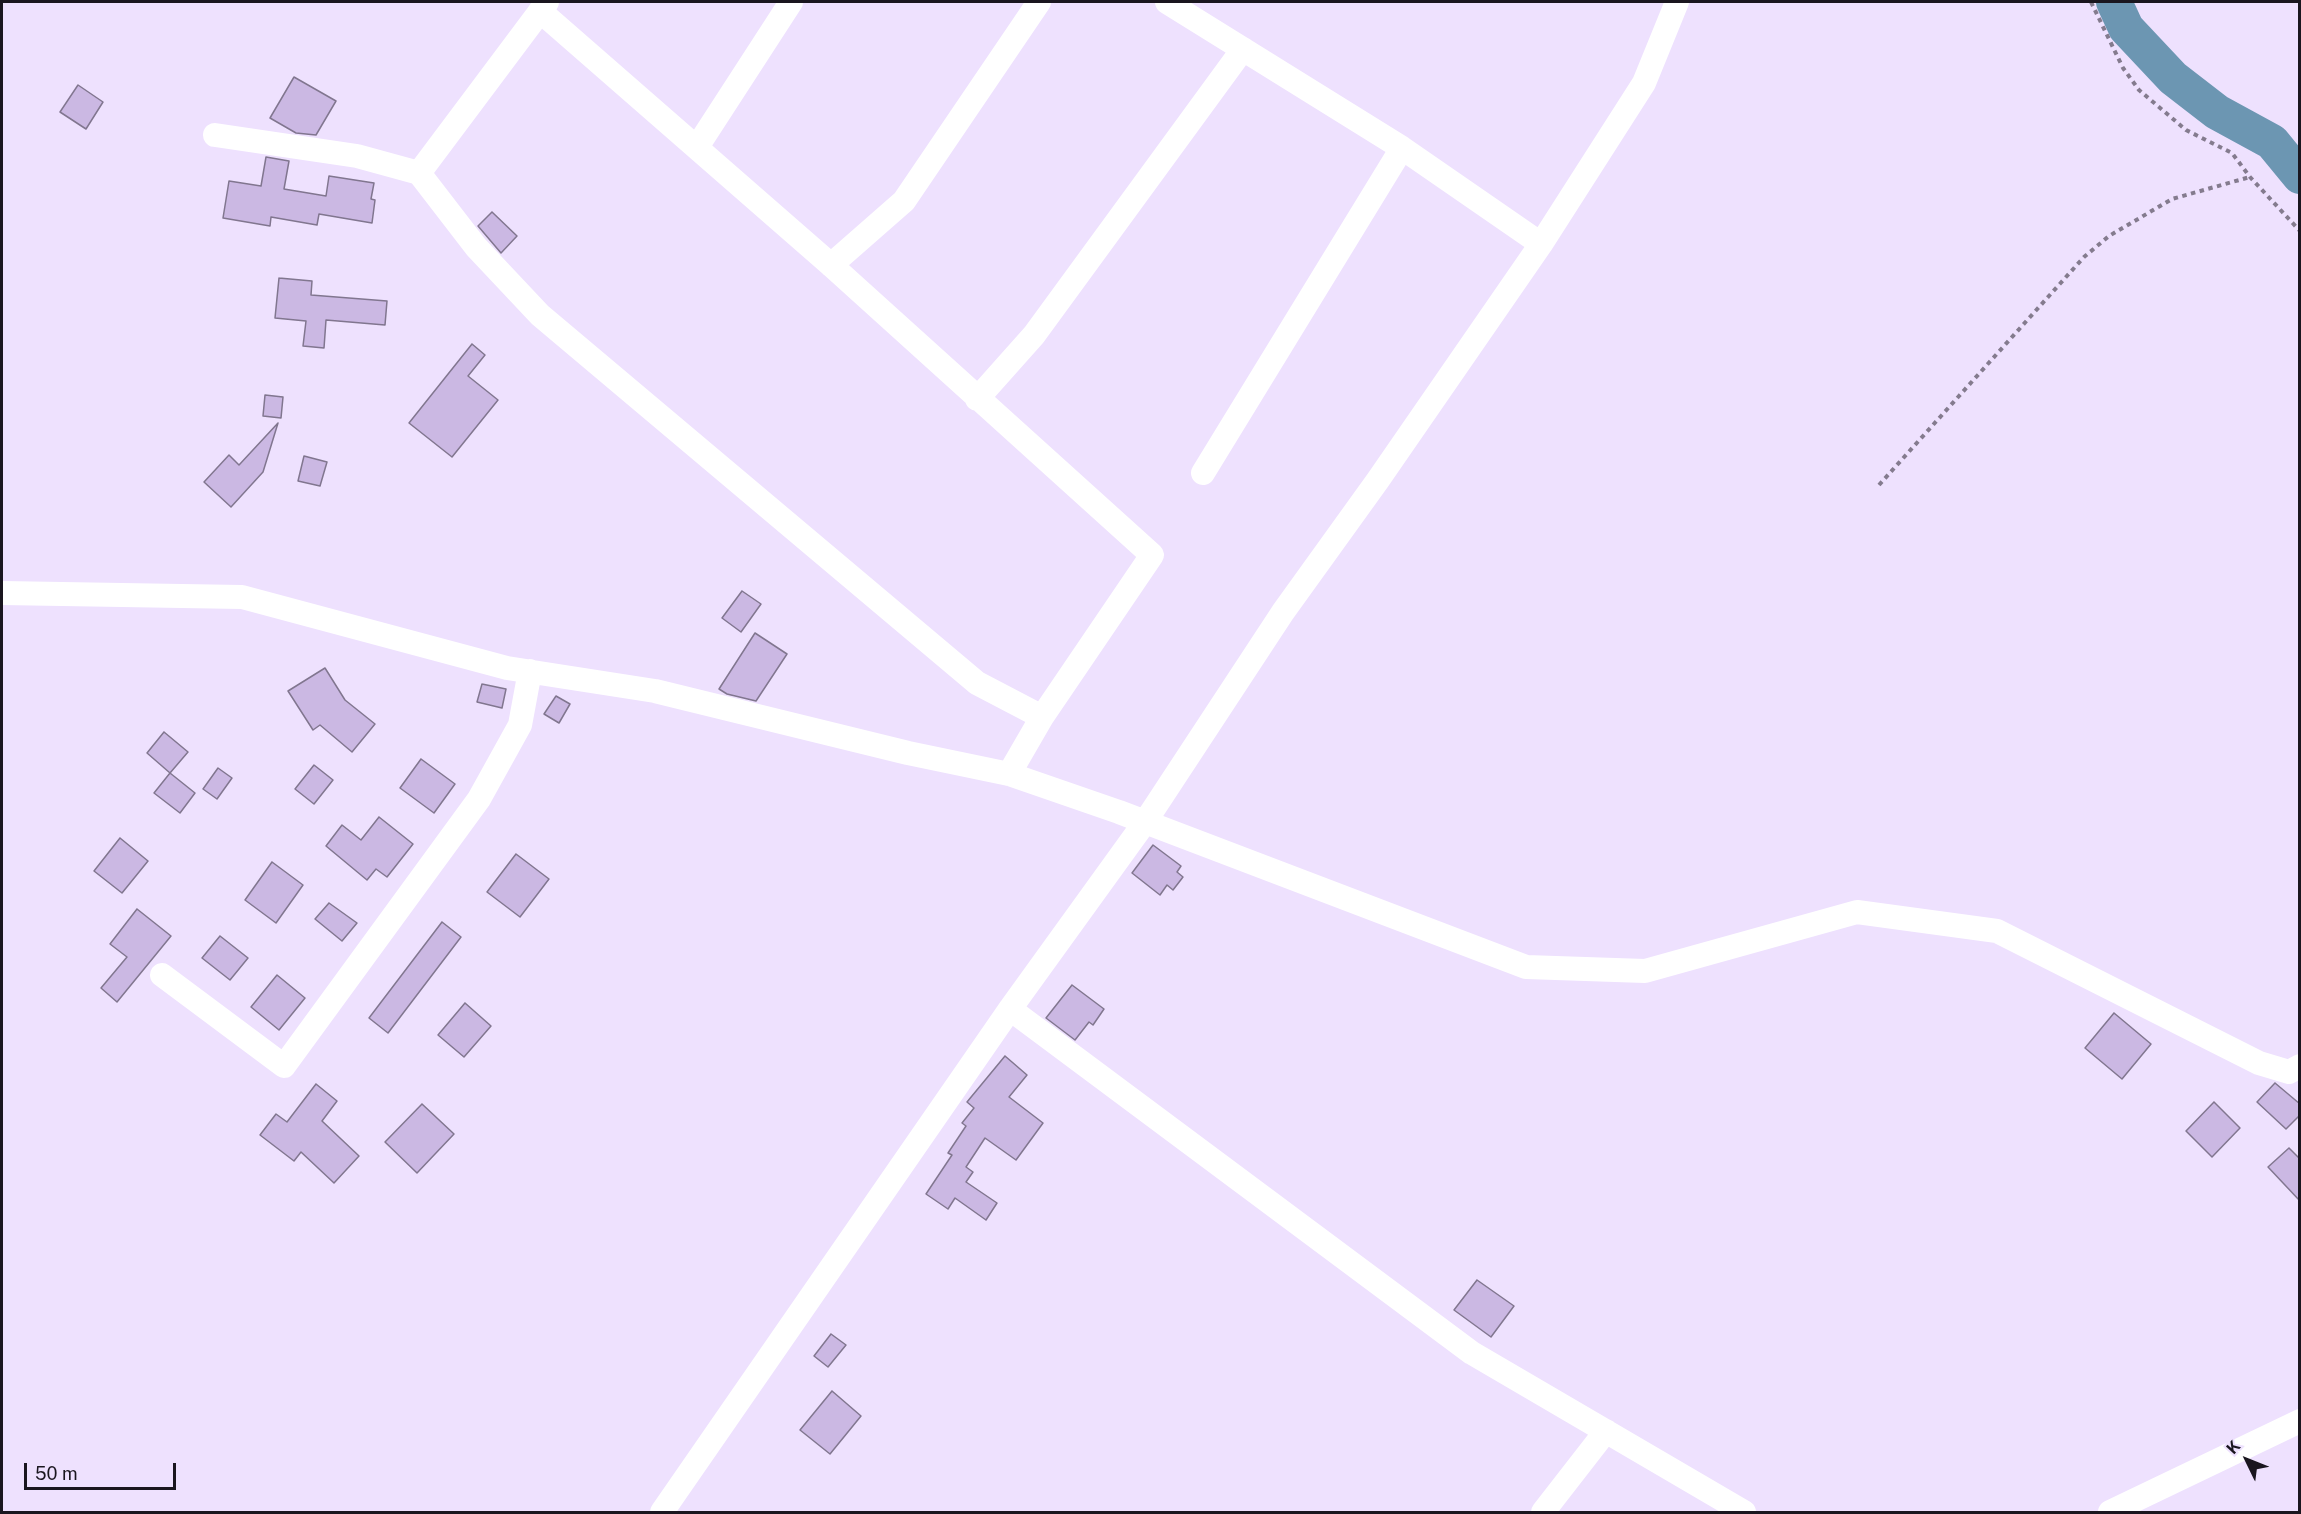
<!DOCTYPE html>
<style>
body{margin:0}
#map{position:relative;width:2301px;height:1514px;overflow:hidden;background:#eee1fe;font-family:"Public Sans",sans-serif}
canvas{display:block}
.frame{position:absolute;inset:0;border:3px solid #1a161f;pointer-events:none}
.north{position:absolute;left:2217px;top:1430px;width:60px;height:60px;-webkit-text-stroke:4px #eee1fe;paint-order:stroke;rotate:313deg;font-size:16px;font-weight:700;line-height:24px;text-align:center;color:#1a161f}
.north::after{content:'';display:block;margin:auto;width:21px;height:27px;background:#1a161f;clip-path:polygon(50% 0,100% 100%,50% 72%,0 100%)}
.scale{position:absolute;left:24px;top:1463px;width:152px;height:27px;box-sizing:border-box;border:3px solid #1a161f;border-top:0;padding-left:8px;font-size:18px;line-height:21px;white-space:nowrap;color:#1a161f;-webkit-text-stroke:4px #eee1fe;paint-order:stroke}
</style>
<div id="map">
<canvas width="2301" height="1514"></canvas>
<div class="frame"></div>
<div class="north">K</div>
<div class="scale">50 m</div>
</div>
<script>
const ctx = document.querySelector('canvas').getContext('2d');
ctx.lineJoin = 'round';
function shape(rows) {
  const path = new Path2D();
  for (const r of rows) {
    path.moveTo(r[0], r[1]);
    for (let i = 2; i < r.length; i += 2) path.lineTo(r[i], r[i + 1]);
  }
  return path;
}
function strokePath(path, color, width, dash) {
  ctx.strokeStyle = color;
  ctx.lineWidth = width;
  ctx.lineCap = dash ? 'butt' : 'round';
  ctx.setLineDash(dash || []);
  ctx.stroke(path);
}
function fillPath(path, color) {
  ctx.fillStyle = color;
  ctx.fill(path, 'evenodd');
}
strokePath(shape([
 [2114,2,2126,28,2173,78,2217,112,2272,142,2300,176]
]), '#6c96b2', 36);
const building = shape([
 [294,77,336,101,316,135,296,133,270,118,294,77],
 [78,85,103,102,86,129,60,112,78,85],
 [266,157,289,161,284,189,326,196,329,176,374,183,371,199,375,200,372,223,319,214,317,225,271,217,270,226,223,218,229,181,261,186,266,157],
 [492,212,517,236,501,253,478,226,492,212],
 [279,278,312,281,311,295,387,301,385,325,326,320,324,348,303,346,306,321,275,318,279,278],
 [472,344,485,355,468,376,498,400,452,457,409,423,472,344],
 [265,395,283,397,281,418,263,416,265,395],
 [278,423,263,472,231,507,204,482,229,455,239,465,278,423],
 [304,456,327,462,320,486,298,481,304,456],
 [742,591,761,604,741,632,722,618,742,591],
 [755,633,787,654,756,701,727,694,719,689,755,633],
 [325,668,345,700,375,724,352,752,320,725,313,730,288,691,325,668],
 [482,684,506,689,502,708,477,702,482,684],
 [556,696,570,704,559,723,544,714,556,696],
 [164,732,188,752,170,773,147,753,164,732],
 [421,759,455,784,434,813,400,788,421,759],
 [314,765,333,780,314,804,295,789,314,765],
 [218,768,232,778,217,799,203,789,218,768],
 [170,773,195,793,180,813,154,793,170,773],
 [379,817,413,844,387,877,376,869,367,880,326,846,342,825,361,840,379,817],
 [120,838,148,861,122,893,94,871,120,838],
 [1153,845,1181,866,1177,872,1183,877,1173,890,1167,885,1160,895,1132,873,1153,845],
 [516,854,549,879,520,917,487,892,516,854],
 [272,862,303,885,276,923,245,900,272,862],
 [329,903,357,923,342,941,315,919,329,903],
 [137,909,171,936,117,1002,101,988,127,957,110,944,137,909],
 [442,922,461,937,388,1033,369,1018,442,922],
 [220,936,248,958,230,980,202,958,220,936],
 [277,975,305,998,279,1030,251,1007,277,975],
 [1072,985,1104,1009,1093,1025,1089,1022,1075,1040,1046,1018,1072,985],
 [465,1003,491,1026,464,1057,438,1035,465,1003],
 [2114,1013,2151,1044,2122,1079,2085,1048,2114,1013],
 [1005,1056,1027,1075,1009,1097,1043,1123,1016,1160,985,1138,966,1167,973,1172,966,1182,997,1203,986,1220,955,1198,948,1209,926,1194,952,1155,948,1153,966,1126,962,1123,974,1108,967,1102,1005,1056],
 [2275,1083,2300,1104,2300,1115,2286,1129,2257,1102,2275,1083],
 [316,1084,337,1101,322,1121,359,1156,334,1183,301,1152,294,1161,260,1135,276,1114,287,1122,316,1084],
 [2214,1102,2240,1128,2212,1157,2186,1131,2214,1102],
 [422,1104,454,1134,417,1173,385,1142,422,1104],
 [2289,1148,2300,1159,2300,1201,2268,1167,2289,1148],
 [1477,1280,1514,1306,1491,1337,1454,1310,1477,1280],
 [831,1334,846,1345,828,1367,814,1356,831,1334],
 [832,1391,861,1416,830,1454,800,1430,832,1391]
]);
fillPath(building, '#cbb8e3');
strokePath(building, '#81768f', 1.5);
strokePath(shape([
 [2091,2,2123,68,2139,90,2186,130,2232,153,2250,177,2300,231],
 [1879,485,2084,257,2109,236,2172,199,2250,177]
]), '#847b8e', 4, [4.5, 4.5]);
strokePath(shape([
 [1167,2,1402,148,1541,244],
 [540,11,831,265,1152,555,1042,717,1009,774],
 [215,135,357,156,419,173,476,247,540,315,977,683,1042,717],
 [697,147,791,2],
 [419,173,547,2],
 [831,265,904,201,1039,2],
 [977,399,1034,335,1243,49],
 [1203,473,1402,148],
 [2,593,242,597,507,668,655,691,908,753,1009,774,1119,812,1526,967,1645,971,1857,912,1997,931,2259,1063,2289,1072,2300,1066],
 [162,975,284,1066,479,799,520,725,530,671],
 [1010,1009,1472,1353,1744,1512],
 [662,1512,1010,1009,1145,822,1283,612,1378,480,1541,244,1644,83,1677,2],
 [1543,1512,1606,1431],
 [2110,1512,2300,1421]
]), '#fff', 24);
</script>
